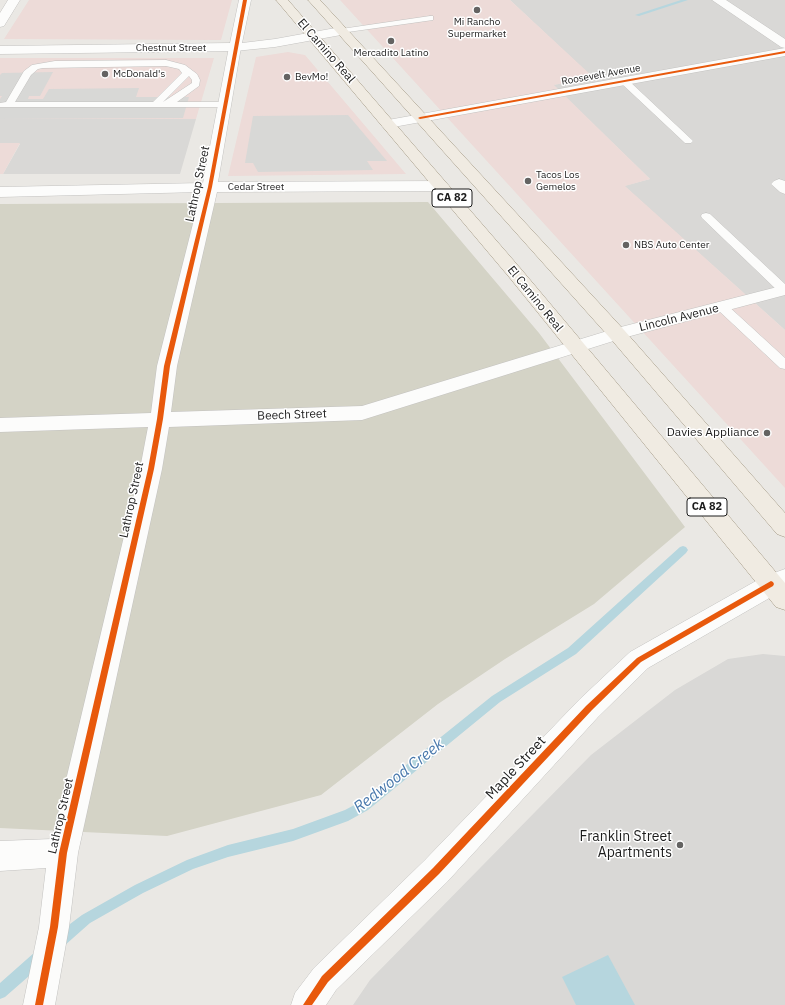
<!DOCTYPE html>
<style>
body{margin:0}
canvas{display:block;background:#eae8e4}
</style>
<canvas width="785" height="1005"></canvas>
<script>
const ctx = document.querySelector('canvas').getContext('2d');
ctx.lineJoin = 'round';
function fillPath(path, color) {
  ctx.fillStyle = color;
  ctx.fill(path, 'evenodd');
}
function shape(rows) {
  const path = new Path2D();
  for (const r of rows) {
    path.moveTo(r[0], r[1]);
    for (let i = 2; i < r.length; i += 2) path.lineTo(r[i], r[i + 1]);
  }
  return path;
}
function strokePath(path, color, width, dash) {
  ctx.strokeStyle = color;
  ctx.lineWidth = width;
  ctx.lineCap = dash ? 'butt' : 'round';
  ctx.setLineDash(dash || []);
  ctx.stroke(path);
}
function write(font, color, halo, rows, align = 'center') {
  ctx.font = font + ' "IBM Plex Sans",sans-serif';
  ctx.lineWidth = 3;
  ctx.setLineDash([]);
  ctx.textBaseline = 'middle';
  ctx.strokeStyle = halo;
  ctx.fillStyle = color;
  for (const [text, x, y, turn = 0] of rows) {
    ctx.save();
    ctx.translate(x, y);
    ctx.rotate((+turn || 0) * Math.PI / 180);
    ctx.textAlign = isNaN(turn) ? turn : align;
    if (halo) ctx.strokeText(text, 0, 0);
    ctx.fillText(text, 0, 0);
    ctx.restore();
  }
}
fillPath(shape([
 [510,0,785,0,785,330,624,186,650,179,553,85,592,77],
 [0,119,196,119,180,174,3,174,20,144,0,143],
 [763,654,785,656,785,1005,353,1005,370,980,591,755,675,690,728,659]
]), '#d9d8d6');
fillPath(shape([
 [29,0,232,0,221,40,4,39],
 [340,0,510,0,593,77,554,85,650,179,625,186,785,330,785,488],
 [288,52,305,55,406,174,228,176,256,57],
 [0,58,214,58,196,119,0,119],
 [0,143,20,143,3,174,0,174]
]), '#eddbd8');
fillPath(shape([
 [53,72,40,96,29,96,28,99,43,99,49,89,139,88,136,97,189,97,183,118,0,119,0,99,2,96,0,96,0,75,2,73],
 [348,115,387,161,367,161,373,170,258,172,253,163,245,163,253,116]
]), '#d8d8d6');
fillPath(shape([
 [428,202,539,333,685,527,594,604,505,659,438,704,321,795,167,836,0,828,0,204]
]), '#d4d3c6');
fillPath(shape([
 [608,955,635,1005,576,1005,562,977]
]), '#b6d6de');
fillPath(shape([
 [681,0,688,0,639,16,635,15,681,0],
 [683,546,686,547,688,550,686,553,576,654,500,702,368,810,348,821,293,841,228,857,193,869,143,893,90,923,64,946,59,947,54,946,53,941,54,936,82,915,135,885,187,860,228,845,293,829,345,810,360,802,492,696,568,648,680,547,683,546],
 [40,951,45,952,46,957,45,962,5,997,0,999,0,983,35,952,40,951]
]), '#b6d6de');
const service = shape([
 [430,16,433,16,433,20,341,33,337,31,341,29,430,16],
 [166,60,185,65,197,74,200,80,199,86,177,102,225,102,228,103,230,105,228,107,0,107,0,103,6,102,24,71,32,65,55,61,166,60],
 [166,66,179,69,182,73,153,102,15,102,31,75,38,69,43,68,166,66],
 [189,76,192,80,192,83,163,102,189,76],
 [624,78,627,79,691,139,693,141,691,143,685,143,621,83,620,81,624,78],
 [706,213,710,214,785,284,785,295,781,294,702,218,701,216,702,214,706,213],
 [722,303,726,304,785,358,785,369,780,368,718,310,716,307,718,304,722,303]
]);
const minor = shape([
 [712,0,726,0,785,39,785,48,781,47,712,0],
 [235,43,239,44,241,47,218,182,441,181,446,183,449,186,446,189,441,191,217,192,177,366,171,412,362,406,617,328,785,285,785,295,623,338,362,420,169,427,162,469,78,853,69,927,55,1005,23,1005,39,927,46,868,0,871,0,841,52,839,140,469,148,427,0,432,0,418,151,413,157,366,201,192,0,197,0,187,203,183,229,47,231,44,235,43],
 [779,179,785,181,785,194,780,192,771,184,774,181,779,179],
 [785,569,785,589,648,668,598,717,447,882,336,990,326,1005,291,1005,295,993,314,968,425,860,580,699,630,652,763,577,785,569]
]);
const tertiary = shape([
 [8,0,20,0,4,26,0,27,0,13,8,0],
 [239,0,251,0,242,43,275,39,341,27,345,28,347,31,345,34,341,35,275,47,235,51,0,54,0,46,230,43,239,0],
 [785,48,785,56,388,128,383,127,381,124,383,121,388,120,785,48]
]);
const primary = shape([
 [276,0,288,0,521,269,785,583,785,610,776,607,509,277,276,0],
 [308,0,320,0,624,330,785,513,785,537,777,534,610,338,308,0]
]);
strokePath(service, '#c3c2c0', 1);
strokePath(minor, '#c3c2c0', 1);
strokePath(tertiary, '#c3c2c0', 1);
strokePath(primary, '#a09681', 1);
fillPath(service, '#fcfcfb');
fillPath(minor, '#fcfcfb');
fillPath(tertiary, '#fcfcfb');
fillPath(primary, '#f0ebe2');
fillPath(shape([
 [243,0,247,0,212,187,170,366,163,419,154,469,67,853,58,927,43,1005,35,1005,50,927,59,853,148,469,157,419,164,366,208,187,243,0],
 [785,51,785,53,420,119,418,118,420,117,785,51],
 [771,581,773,582,774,584,773,586,641,662,592,710,439,874,328,982,312,1005,303,1005,322,976,433,868,586,706,637,658,771,581]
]), '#e8590c');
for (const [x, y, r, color] of [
 [477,10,4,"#646362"],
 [391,41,4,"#646362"],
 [105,74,4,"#646362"],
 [287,77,4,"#646362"],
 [528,181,4,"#646362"],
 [626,245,4,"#646362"],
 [767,433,4,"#646362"],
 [680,845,4,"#646362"]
]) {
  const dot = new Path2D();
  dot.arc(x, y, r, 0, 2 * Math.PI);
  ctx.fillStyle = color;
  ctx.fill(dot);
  strokePath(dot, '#fff', 1.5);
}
write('10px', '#1c1c1c', '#fff', [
 ["Mi Rancho",477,22,"center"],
 ["Supermarket",477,34,"center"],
 ["Mercadito Latino",391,53,"center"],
 ["McDonald's",113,74],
 ["BevMo!",295,77],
 ["Tacos Los",536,175],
 ["Gemelos",536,187],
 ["NBS Auto Center",634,245]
], 'left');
write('10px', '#1c1c1c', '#fff', [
 ["Chestnut Street",171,48],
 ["Roosevelt Avenue",601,75,-10],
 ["Cedar Street",256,187]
]);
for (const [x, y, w] of [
 [452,198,40],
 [707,507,40]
]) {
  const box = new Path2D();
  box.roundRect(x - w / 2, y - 9, w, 18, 3);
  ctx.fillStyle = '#fff';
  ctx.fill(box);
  strokePath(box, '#1c1c1c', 1);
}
write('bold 11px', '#1c1c1c', null, [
 ["CA 82",452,198],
 ["CA 82",707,507]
]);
write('12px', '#1c1c1c', '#fff', [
 ["El Camino Real",326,51,49],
 ["Lathrop Street",198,184,-78],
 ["El Camino Real",535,299,51],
 ["Lincoln Avenue",679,318,-14],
 ["Beech Street",292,415,-2],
 ["Lathrop Street",132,500,-78],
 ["Lathrop Street",61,816,-77]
]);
write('12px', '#1c1c1c', '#fff', [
 ["Davies Appliance",759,433]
], 'right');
write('14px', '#1c1c1c', '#fff', [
 ["Maple Street",516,768,-47]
]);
write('14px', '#1c1c1c', '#fff', [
 ["Franklin Street",672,837],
 ["Apartments",672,853]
], 'right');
write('italic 16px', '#4878ac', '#fff', [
 ["Redwood Creek",399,776,-38]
]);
</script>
